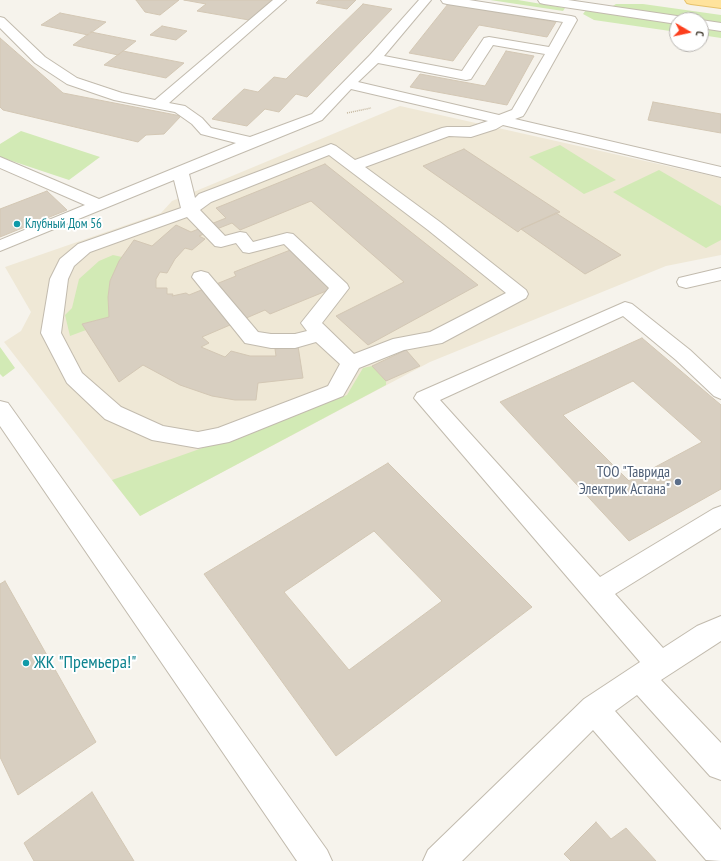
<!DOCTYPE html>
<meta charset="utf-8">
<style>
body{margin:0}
#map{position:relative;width:721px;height:861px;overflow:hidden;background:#f6f3ec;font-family:"PT Sans Narrow",sans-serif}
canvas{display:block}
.north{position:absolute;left:669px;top:12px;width:40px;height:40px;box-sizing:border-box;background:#fff;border:1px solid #b7b4b0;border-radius:50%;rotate:99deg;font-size:11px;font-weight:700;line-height:16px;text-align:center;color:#4b4439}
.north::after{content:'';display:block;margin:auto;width:14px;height:18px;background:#fc3f1d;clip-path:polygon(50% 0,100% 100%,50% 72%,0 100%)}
</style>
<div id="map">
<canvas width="721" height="861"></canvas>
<div class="north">С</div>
</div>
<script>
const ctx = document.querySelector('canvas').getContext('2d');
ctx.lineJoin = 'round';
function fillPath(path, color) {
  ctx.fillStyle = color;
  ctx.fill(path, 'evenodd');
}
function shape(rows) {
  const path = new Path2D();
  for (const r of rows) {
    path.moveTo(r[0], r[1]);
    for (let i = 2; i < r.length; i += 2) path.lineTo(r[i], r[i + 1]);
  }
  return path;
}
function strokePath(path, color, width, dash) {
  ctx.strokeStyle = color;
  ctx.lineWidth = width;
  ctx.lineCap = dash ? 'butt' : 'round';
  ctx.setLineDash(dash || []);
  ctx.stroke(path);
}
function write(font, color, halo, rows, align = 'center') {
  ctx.font = font + ' "PT Sans Narrow",sans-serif';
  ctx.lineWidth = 4;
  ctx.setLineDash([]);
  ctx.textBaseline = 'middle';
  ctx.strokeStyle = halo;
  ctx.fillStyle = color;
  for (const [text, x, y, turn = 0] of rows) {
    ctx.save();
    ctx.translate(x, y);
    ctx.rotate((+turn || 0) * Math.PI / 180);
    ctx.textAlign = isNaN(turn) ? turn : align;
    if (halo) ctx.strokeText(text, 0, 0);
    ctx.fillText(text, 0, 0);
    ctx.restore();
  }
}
fillPath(shape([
 [400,106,721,178,721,255,666,266,430,362,140,516,4,342,21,331,31,312,5,267,161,213,172,201]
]), '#efe8d6');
fillPath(shape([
 [490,0,518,0,565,8,563,11],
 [616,4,643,4,721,15,721,24,611,7],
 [586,10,677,23,677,32,594,20,583,14],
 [701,27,721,30,721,38,701,35],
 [21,131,100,157,69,180,0,157,0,144],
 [560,145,616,180,584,194,529,157],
 [659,170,721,206,721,240,706,248,613,192],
 [113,255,122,257,110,281,108,297,109,317,82,324,86,330,70,336,65,315,72,308,79,279,99,261],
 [0,347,15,368,3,377,0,374],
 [372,366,386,381,386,385,140,516,112,480,304,412,347,395,363,368]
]), '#d2eab5');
const building = shape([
 [136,0,179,0,160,15,145,12,136,0],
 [184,0,272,0,249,20,197,11,206,4,184,0],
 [319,0,356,0,347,9,316,3,319,0],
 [363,4,392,9,307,97,296,94,279,112,265,109,247,126,212,119,244,89,258,92,274,77,286,79,363,4],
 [448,4,556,22,547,37,479,25,453,61,409,53,448,4],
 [60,13,106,22,88,35,41,25,60,13],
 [162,26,187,31,176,40,150,35,162,26],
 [91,32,136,41,118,55,73,45,91,32],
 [0,38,63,93,181,116,164,134,146,135,138,142,3,110,0,107,0,38],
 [123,51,184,63,166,78,104,65,123,51],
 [506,51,534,56,507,105,410,87,420,74,485,86,506,51],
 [653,102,721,114,721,133,648,120,653,102],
 [464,149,560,212,521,229,518,232,423,166,464,149],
 [325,164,478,285,368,345,336,316,404,282,311,201,240,230,232,223,199,236,205,239,192,250,185,248,175,259,167,273,160,272,156,279,156,288,167,288,167,294,173,294,172,296,186,293,189,295,236,276,234,272,298,247,336,287,270,314,265,310,202,337,209,343,201,347,225,357,231,351,250,356,276,356,275,349,298,346,303,378,258,383,256,400,235,400,212,396,180,385,143,365,119,382,82,324,109,317,108,297,110,281,119,261,134,240,152,246,176,225,191,232,226,218,216,208,325,164],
 [47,191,67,210,0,237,0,209,47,191],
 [556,213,621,255,585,274,521,229,556,213],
 [642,338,721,405,721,489,629,541,500,402,642,338],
 [633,381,702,442,629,481,563,415,633,381],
 [406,350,420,366,386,381,372,366,406,350],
 [388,463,532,607,336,756,204,574,388,463],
 [374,531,442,601,349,670,284,592,374,531],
 [5,581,96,742,18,795,0,757,0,584,5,581],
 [92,792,134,861,34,861,24,843,92,792],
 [596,822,611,839,626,828,656,861,571,861,564,854,596,822]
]);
fillPath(building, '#d8cfc1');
strokePath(building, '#d3c7b4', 1);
const minor = shape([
 [273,0,286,0,169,103,185,106,202,118,211,128,250,137,312,114,370,55,419,0,431,0,384,56,462,71,484,38,489,37,549,47,563,22,447,4,443,3,441,0,469,0,571,16,575,17,577,20,525,113,523,116,515,119,721,167,721,177,503,125,496,129,471,137,449,136,365,167,440,222,526,290,528,294,526,298,442,343,404,350,359,368,343,396,229,442,198,448,152,440,105,419,67,383,41,333,50,279,60,259,78,244,181,208,174,180,0,251,0,240,85,205,0,168,0,157,99,199,236,143,201,134,192,124,175,112,114,100,67,84,35,63,0,28,0,17,4,18,45,57,77,78,122,93,155,100,273,0],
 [493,45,545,54,512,110,499,115,358,82,378,63,466,80,471,79,493,45],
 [351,89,488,121,470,127,447,127,442,128,355,160,336,146,331,144,326,146,199,194,195,198,189,174,322,120,351,89],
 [329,155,428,230,506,293,430,332,393,339,354,354,322,323,349,288,347,284,293,234,287,233,253,242,246,233,240,232,225,236,200,210,211,202,329,155],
 [187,217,215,246,221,247,236,243,243,252,249,253,284,244,329,288,301,323,307,331,295,334,271,334,258,332,208,273,201,271,194,273,192,277,245,343,271,348,295,348,316,342,340,364,328,386,218,428,198,432,163,426,121,407,82,373,61,333,68,279,74,266,90,252,187,217],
 [538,0,568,0,677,16,681,17,683,20,677,20,677,24,544,4,540,3,538,0],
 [701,20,721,23,721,31,701,28,701,20],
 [721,268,721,280,686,288,679,286,677,282,679,278,721,268],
 [625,302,632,304,690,350,721,379,721,399,714,396,676,360,623,316,440,400,600,577,713,509,721,506,721,528,615,594,663,648,697,626,721,616,721,641,661,680,721,743,721,780,710,776,637,695,615,711,721,830,721,861,706,860,593,730,462,861,423,861,428,850,584,699,640,662,414,398,417,393,625,302],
 [0,401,8,403,327,850,332,861,297,861,0,426,0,401]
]);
const major = shape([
 [685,0,721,0,721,8,691,4,687,3,685,0]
]);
strokePath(minor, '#c2bbae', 2);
strokePath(major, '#e6c16a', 2);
strokePath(shape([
 [347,113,371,108]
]), '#c4b79f', 1.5, [1, 1]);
fillPath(minor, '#fff');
fillPath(major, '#ffe39c');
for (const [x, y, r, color] of [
 [17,224,4,"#0f9aa8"],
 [678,482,4,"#5c6f8a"],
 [26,663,4,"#0f9aa8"]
]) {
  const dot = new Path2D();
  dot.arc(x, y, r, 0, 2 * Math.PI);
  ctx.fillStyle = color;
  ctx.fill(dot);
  strokePath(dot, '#fff', 1.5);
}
write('13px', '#0d838f', '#fff', [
 ["Клубный Дом 56",25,224]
], 'left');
write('15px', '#4e5e75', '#fff', [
 ["ТОО \"Таврида",670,473],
 ["Электрик Астана\"",670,490]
], 'right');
write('18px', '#0d838f', '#fff', [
 ["ЖК \"Премьера!\"",34,663]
], 'left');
</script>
